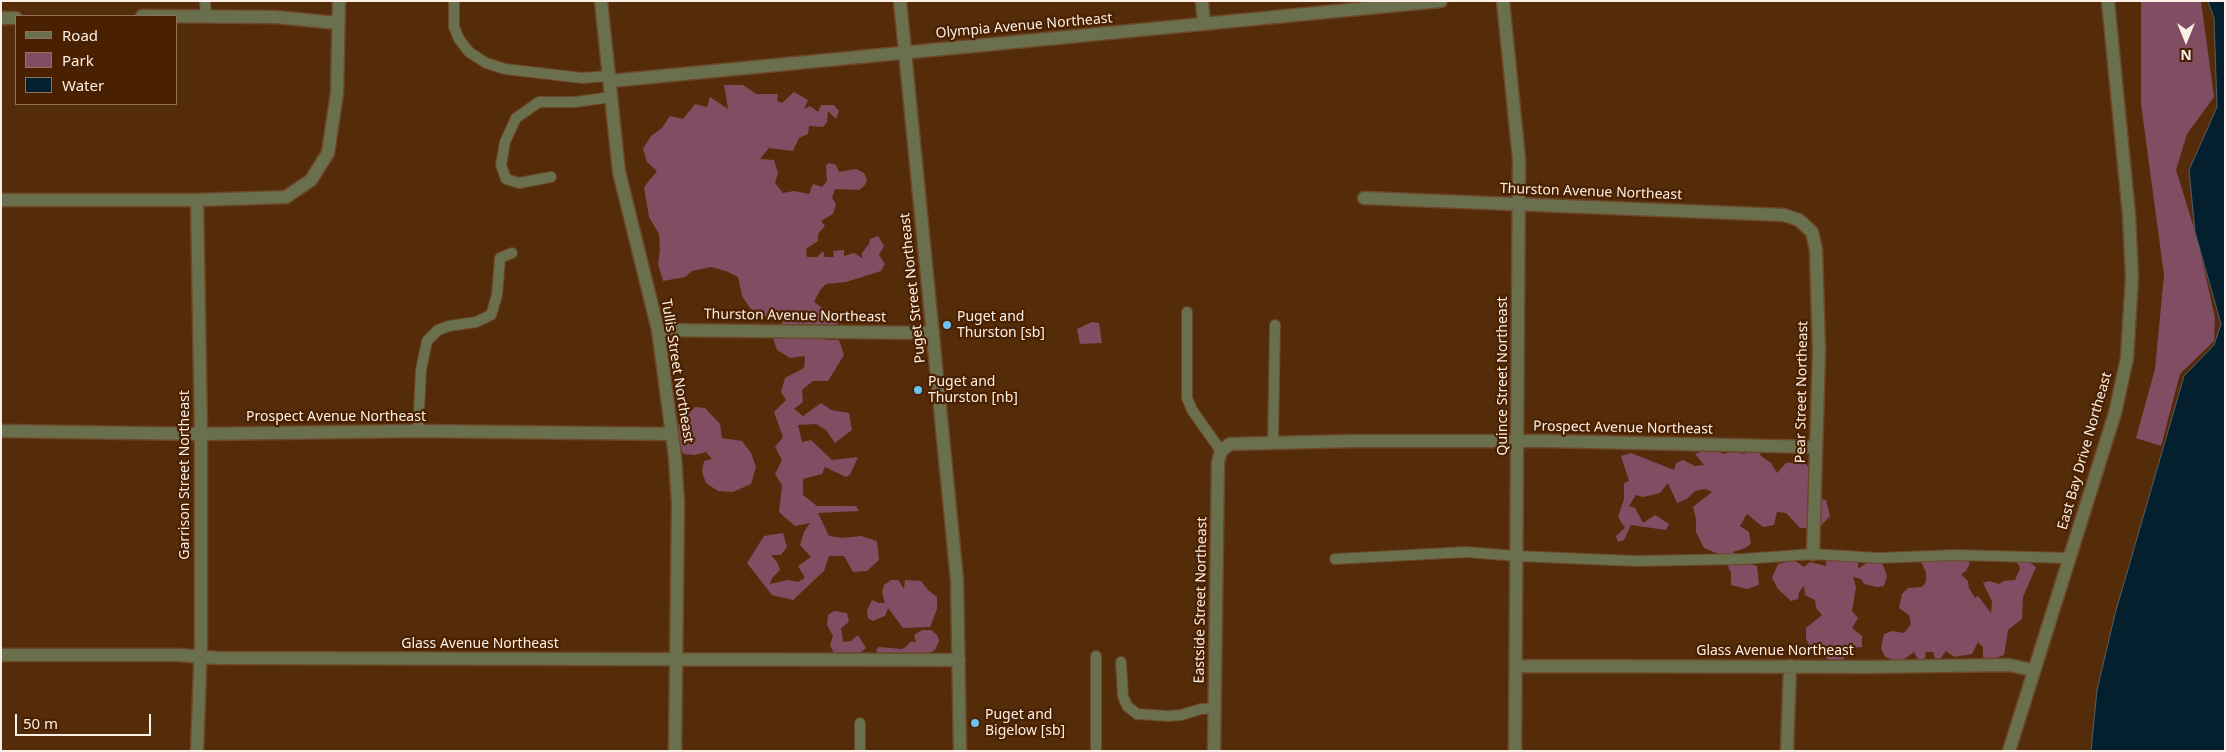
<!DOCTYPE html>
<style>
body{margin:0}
#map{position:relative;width:2226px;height:752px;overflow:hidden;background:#552c0a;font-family:"Noto Sans",sans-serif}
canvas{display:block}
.frame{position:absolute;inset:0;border:2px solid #fcefe6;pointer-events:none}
.legend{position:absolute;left:15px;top:15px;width:162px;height:90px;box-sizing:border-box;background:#4a2100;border:1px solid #91735c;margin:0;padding:6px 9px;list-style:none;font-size:15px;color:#fcefe6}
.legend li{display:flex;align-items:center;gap:10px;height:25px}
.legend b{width:25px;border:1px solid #91735c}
.north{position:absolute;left:2161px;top:15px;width:50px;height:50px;-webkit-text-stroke:4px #4a2100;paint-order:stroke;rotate:180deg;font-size:14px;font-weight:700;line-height:20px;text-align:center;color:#fcefe6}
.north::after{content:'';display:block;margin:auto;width:18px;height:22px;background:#fcefe6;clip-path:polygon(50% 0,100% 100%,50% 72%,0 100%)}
.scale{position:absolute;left:15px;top:714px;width:136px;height:22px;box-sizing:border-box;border:2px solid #fcefe6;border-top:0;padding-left:6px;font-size:15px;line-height:18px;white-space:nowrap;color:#fcefe6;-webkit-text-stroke:4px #4a2100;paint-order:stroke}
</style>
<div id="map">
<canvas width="2226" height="752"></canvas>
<div class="frame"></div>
<ul class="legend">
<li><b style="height:6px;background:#6a6f4e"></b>Road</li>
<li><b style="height:14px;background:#814d62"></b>Park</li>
<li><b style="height:14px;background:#04202f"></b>Water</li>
</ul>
<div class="north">N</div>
<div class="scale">50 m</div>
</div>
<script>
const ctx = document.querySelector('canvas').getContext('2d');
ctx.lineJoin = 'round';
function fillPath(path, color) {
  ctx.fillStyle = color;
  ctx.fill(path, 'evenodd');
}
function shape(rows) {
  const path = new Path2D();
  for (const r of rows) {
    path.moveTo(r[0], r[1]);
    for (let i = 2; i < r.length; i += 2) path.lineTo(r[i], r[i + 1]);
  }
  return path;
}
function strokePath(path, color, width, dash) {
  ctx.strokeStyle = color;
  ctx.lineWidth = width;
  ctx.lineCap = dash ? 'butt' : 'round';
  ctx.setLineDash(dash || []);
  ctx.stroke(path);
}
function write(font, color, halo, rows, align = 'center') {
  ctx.font = font + ' "Noto Sans",sans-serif';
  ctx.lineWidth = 4.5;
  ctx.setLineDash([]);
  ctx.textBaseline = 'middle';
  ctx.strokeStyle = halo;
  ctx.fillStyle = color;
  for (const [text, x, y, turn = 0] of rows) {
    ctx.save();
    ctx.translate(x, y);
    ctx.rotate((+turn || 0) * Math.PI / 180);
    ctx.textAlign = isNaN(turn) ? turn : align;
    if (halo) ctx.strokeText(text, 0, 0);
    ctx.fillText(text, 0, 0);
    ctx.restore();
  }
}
fillPath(shape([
 [2141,1,2201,1,2214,97,2187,134,2176,170,2194,228,2189,170,2217,107,2214,18,2208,1,2225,1,2225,751,2091,751,2097,690,2115,614,2184,376,2214,345,2221,323,2199,246,2215,318,2214,341,2180,374,2161,446,2136,438,2155,369,2164,275,2141,104],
 [724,85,743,85,756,94,778,94,777,101,782,103,794,92,808,100,804,109,810,106,818,112,821,105,834,105,839,111,836,119,828,111,827,122,823,127,809,126,808,134,799,138,793,151,769,148,760,159,774,160,778,173,775,183,783,193,794,191,809,194,813,184,822,187,827,181,826,165,829,163,836,165,839,172,856,169,864,173,867,179,865,185,859,190,835,189,832,198,836,204,833,214,821,221,825,226,818,234,818,241,806,249,807,257,817,257,823,251,825,257,834,257,833,251,844,250,844,256,854,253,862,258,862,253,869,244,870,239,878,236,884,246,879,255,885,264,881,271,846,282,826,284,820,290,814,302,825,310,838,312,837,327,825,340,839,340,844,355,828,381,813,381,802,390,803,402,794,409,803,416,821,403,831,410,849,413,852,430,835,443,826,430,816,424,798,425,802,442,811,440,832,460,858,457,850,475,846,477,825,467,822,474,803,479,803,495,817,506,856,506,859,511,818,513,829,536,842,538,861,536,877,541,879,560,867,571,853,572,844,556,829,556,824,571,793,600,772,595,747,563,764,536,783,533,787,547,781,555,771,555,777,562,780,570,772,578,770,584,788,580,798,582,805,578,798,566,811,557,800,545,804,532,810,523,795,526,779,512,782,485,775,474,782,460,775,447,783,437,774,412,786,400,781,392,785,378,804,368,805,356,790,358,777,350,772,335,784,320,755,315,742,296,738,277,726,271,711,267,692,271,685,277,663,281,658,264,660,250,659,234,649,217,644,187,657,171,647,162,643,149,651,136,662,128,670,116,683,119,695,104,707,107,710,97,728,109],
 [1092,322,1099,323,1102,343,1080,344,1077,329],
 [695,407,705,408,720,424,722,438,742,441,751,453,756,467,751,484,733,492,718,491,706,483,702,472,704,461,712,459,706,452,695,455,684,454,676,442,677,427],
 [1757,448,1761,456,1771,463,1777,473,1786,463,1805,462,1820,486,1808,496,1826,500,1830,516,1819,528,1800,528,1786,513,1777,512,1774,525,1763,527,1747,514,1740,526,1749,532,1751,544,1745,548,1733,552,1745,563,1757,566,1759,585,1747,589,1731,585,1731,573,1728,566,1716,553,1704,548,1696,532,1696,519,1693,507,1712,492,1705,489,1695,491,1687,499,1677,503,1668,483,1660,493,1643,497,1636,495,1629,506,1635,508,1643,523,1655,515,1669,524,1666,530,1631,525,1624,540,1618,542,1616,536,1625,528,1618,517,1624,499,1624,483,1629,481,1621,456,1631,453,1674,470,1676,463,1683,460,1695,466,1704,465,1695,454,1703,451,1715,451,1724,454,1732,451,1744,454],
 [1848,550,1855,551,1858,555,1858,569,1869,561,1876,561,1883,565,1887,576,1884,586,1877,587,1864,584,1861,579,1853,577,1856,587,1852,611,1858,618,1852,628,1862,636,1862,647,1850,648,1841,663,1831,663,1819,649,1809,645,1806,639,1806,628,1822,615,1816,608,1815,600,1805,595,1804,586,1799,592,1798,599,1791,601,1778,589,1772,578,1778,564,1794,560,1804,567,1810,562,1826,566,1826,560,1831,552,1843,553],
 [1964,558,1970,563,1966,571,1961,574,1968,581,1969,588,1975,598,1978,596,1991,613,1992,601,1983,583,1989,581,1999,584,2004,581,2015,580,2020,569,2019,565,2016,562,2000,562,1997,559,2026,560,2036,567,2023,597,2022,619,2008,630,2004,655,1990,660,1983,657,1983,647,1978,642,1972,654,1954,657,1946,651,1940,659,1935,658,1933,652,1926,652,1924,662,1920,663,1914,652,1900,662,1885,657,1881,648,1884,634,1892,631,1904,633,1911,624,1909,615,1899,608,1902,594,1908,588,1922,587,1926,582,1926,572,1921,562,1926,559],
 [891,580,898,580,904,589,905,580,921,581,928,590,937,597,937,609,930,627,903,628,888,608,885,616,873,621,868,618,867,610,872,600,879,603,885,603,882,593,884,585],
 [834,611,847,613,849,622,841,628,843,642,851,641,858,635,866,648,859,654,846,656,834,653,830,645,833,636,827,625,828,615],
 [922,630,931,630,937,635,939,641,935,650,923,657,883,655,877,653,876,650,879,647,902,649,907,646,910,642,916,642,914,635]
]), '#814d62');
const water = shape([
 [2208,1,2225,1,2225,751,2091,751,2097,690,2115,614,2184,376,2214,345,2221,324,2195,232,2189,170,2217,107,2214,18,2208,1]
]);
fillPath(water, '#04202f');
strokePath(water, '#4e5e66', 1);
const service = shape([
 [205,1,206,17],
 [454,1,454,27,459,39,469,52,486,63,505,69,582,78,609,76],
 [551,177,519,183,506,179,501,165,505,142,516,118,539,102,575,102,611,97],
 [1187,312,1187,398,1192,410,1221,451],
 [418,431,421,370,427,341,438,330,449,326,476,322,491,315,497,295,500,258,512,253],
 [1273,442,1275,325],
 [1335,559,1466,552,1516,556,1636,561,1743,559,1813,554,1879,558,1955,555,2069,558],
 [1096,656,1096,751],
 [1121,662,1123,696,1127,706,1137,714,1168,716,1181,715,1201,709,1215,708],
 [860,751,860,723]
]);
const minor = shape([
 [601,1,619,172,658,330,675,457,678,503,675,751],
 [1202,1,1204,24],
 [1503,1,1519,159,1515,751],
 [142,16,275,17,338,23],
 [1,18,16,18],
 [610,81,1441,1],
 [1364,198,1784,215,1799,220,1812,232,1816,250,1819,351,1813,554],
 [1,200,197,200,286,197,311,180,328,153,337,93,339,1],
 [197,200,201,434,201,642,197,751],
 [658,330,933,333],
 [1,431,201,434,418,431,672,434],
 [1,655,178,655,217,658,959,660],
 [1517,666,1869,667,2009,665,2032,670],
 [1214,751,1218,462,1221,451,1230,444,1353,441,1548,441,1816,447],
 [1787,751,1790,666]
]);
const tertiary = shape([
 [900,1,957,580,960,751],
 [2009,751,2115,413,2127,358,2132,277,2129,215,2108,1]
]);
strokePath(service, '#6c4729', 12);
strokePath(minor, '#6c4729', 15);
strokePath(tertiary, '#6c4729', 15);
strokePath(service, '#6a6f4e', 10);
strokePath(minor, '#6a6f4e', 12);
strokePath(tertiary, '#6a6f4e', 12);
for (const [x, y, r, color] of [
 [947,325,5,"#6cc3f2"],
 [918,390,5,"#6cc3f2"],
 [975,723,5,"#6cc3f2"]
]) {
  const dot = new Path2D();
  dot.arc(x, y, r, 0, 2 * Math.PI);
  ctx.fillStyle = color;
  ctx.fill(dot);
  strokePath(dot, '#4a2100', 2);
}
write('14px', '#fcefe6', '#4a2100', [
 ["Olympia Avenue Northeast",1024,26,-5],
 ["Thurston Avenue Northeast",1591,192,2],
 ["Puget Street Northeast",913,288,-96],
 ["Thurston Avenue Northeast",795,316,1],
 ["Tullis Street Northeast",677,371,81],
 ["Quince Street Northeast",1503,376,-90],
 ["Pear Street Northeast",1802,392,-89],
 ["Prospect Avenue Northeast",336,417],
 ["Prospect Avenue Northeast",1623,428,1],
 ["East Bay Drive Northeast",2085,451,-74],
 ["Garrison Street Northeast",185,475,-90],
 ["Eastside Street Northeast",1201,600,-89],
 ["Glass Avenue Northeast",480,644],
 ["Glass Avenue Northeast",1775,651]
]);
write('14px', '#fcefe6', '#4a2100', [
 ["Puget and",957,317],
 ["Thurston [sb]",957,333],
 ["Puget and",928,382],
 ["Thurston [nb]",928,398],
 ["Puget and",985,715],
 ["Bigelow [sb]",985,731]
], 'left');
</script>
